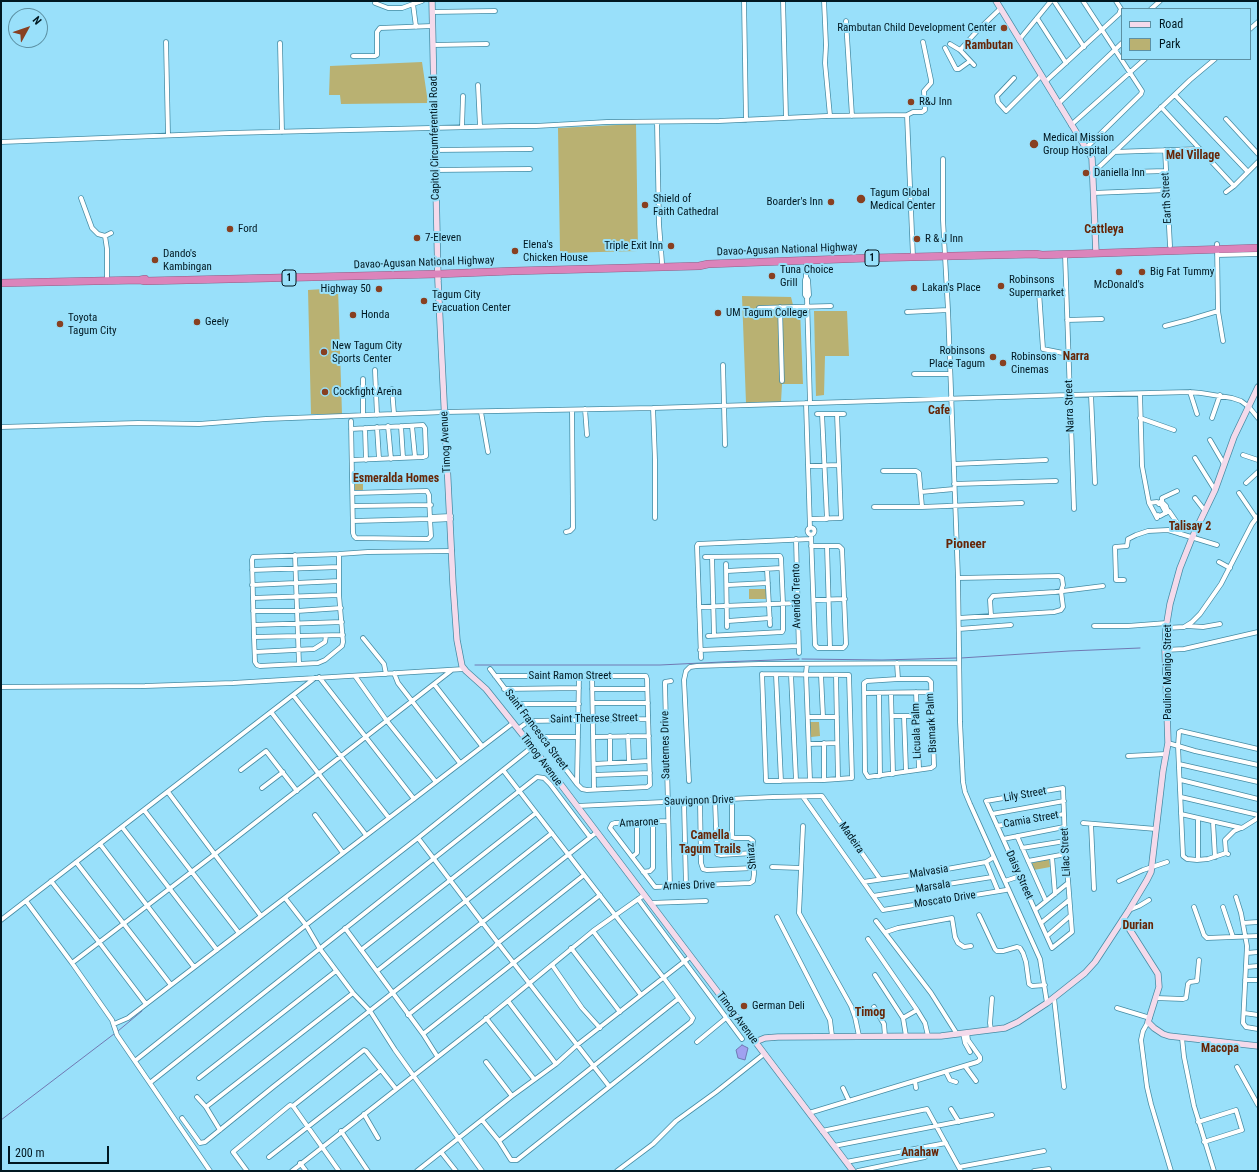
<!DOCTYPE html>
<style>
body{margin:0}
#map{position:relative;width:1259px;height:1172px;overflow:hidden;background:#99e0fa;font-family:"Roboto Condensed",sans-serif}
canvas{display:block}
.frame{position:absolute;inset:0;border:2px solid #001821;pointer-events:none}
.legend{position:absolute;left:1121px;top:8px;width:130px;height:52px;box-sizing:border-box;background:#99e0fa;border:1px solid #5c90a3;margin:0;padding:5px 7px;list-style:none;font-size:12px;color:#001821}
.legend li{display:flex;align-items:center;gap:8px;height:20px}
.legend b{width:20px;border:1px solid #5c90a3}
.north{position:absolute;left:8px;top:8px;width:40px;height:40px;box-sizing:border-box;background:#99e0fa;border:1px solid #5c90a3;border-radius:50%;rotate:50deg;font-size:11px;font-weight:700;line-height:16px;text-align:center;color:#001821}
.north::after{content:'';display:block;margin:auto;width:14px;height:18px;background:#884021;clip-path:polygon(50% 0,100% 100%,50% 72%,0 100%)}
.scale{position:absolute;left:8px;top:1146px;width:101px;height:18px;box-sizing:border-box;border:2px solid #001821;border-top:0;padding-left:5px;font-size:12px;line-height:14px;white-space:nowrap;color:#001821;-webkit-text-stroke:3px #99e0fa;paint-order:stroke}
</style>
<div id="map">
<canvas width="1259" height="1172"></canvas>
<div class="frame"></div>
<ul class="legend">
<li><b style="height:5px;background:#f4daeb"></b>Road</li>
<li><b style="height:11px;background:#b9b172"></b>Park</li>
</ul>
<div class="north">N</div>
<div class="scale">200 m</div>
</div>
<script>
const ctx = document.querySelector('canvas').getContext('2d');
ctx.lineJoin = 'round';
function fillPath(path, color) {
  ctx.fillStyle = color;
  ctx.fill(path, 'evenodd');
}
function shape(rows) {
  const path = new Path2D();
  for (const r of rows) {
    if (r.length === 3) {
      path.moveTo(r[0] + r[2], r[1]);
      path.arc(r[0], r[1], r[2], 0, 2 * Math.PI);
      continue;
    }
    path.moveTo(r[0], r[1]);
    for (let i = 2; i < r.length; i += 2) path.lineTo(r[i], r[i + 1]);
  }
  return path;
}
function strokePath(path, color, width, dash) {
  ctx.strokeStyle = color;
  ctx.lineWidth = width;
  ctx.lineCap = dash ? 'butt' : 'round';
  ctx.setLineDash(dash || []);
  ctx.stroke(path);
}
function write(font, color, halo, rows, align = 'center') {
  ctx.font = font + ' "Roboto Condensed",sans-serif';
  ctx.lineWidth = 4;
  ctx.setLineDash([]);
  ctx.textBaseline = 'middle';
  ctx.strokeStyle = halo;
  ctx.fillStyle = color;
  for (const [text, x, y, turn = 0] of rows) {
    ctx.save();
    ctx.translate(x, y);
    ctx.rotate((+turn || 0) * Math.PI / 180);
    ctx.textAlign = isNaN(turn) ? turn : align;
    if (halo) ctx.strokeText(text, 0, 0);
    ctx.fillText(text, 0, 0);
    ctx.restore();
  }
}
fillPath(shape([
 [422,62,428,103,341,104,340,95,329,95,330,66],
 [636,124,638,251,560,253,558,128],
 [338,288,342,414,311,414,308,290],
 [742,296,791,297,794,309,800,309,803,384,782,384,781,402,746,403],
 [814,311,847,311,849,356,825,356,824,395,816,396],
 [355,476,363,476,363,490,355,490],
 [749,589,766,589,766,599,749,599],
 [810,722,819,722,820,736,811,737],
 [1049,859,1050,867,1034,870,1032,863]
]), '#b9b172');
const water = shape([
 [742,1045,748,1048,745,1060,738,1058,736,1050,742,1045]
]);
fillPath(water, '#a0a1f0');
strokePath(water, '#7078b2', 1);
strokePath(shape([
 [961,658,1069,651,1140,648],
 [802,659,882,660,957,658],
 [475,665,660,665,722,662,799,659],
 [118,1031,142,1011],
 [1,1120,114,1034]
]), '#7078b2', 1);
const street = shape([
 [744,1,746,120],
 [783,1,786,118],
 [824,1,826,45,825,63,830,116],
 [1054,1,1084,47],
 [1083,1,1142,91,1141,94,1086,148],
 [375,3,388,8,402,8,413,4,416,27],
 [413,4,422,1],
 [1151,9,1160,1],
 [432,12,495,11],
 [1037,18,1066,63],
 [846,21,852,116],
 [1250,29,1258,22],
 [1019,40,1051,1],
 [166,42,168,135],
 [280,43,282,132],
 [950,44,960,50,974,65],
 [433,45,487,44],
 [945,48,956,69,959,69,970,61],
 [960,50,978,30,1000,9],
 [353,56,375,56,377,55,377,32,380,28,432,26],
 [1014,78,997,96,998,102,1006,111,1041,76],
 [1045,82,1119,14,1121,9,1116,1],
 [478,85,480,126],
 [1175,95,1248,172],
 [1058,104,1122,43],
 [1161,107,1234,186],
 [907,115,913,112,922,112,925,110,924,91,931,83,931,80,923,42],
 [1226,119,1258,154],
 [657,122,659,224,662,263],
 [1071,125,1145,59],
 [462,127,463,96],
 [1,142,230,133,511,126,536,126,607,122,719,121,827,116,907,115,913,257],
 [435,150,531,149],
 [1165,150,1170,246],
 [1114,152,1200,149],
 [943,159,943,220,948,310,958,578,960,722,963,782,965,792,970,804,1040,959,1047,1003],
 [435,170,530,169],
 [1093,170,1099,167,1190,80,1215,59],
 [1093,173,1166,171],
 [1226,192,1234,186,1258,162],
 [1093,193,1167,190],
 [81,198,92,228,98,234,105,236],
 [1217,244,1218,311,1223,341],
 [1065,254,1074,509],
 [1217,255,1258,254],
 [806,261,806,277,808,280,809,295,807,298,810,403],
 [806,277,805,280,805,295,807,298],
 [107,281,107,249,105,236,111,233],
 [1039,292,1043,349,1068,354],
 [780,307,782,381],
 [759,308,831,306],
 [907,312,948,310],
 [1067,320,1102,319],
 [1165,326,1188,320,1218,311],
 [723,365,725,445],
 [375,370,377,415],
 [914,374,950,374],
 [363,379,363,415],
 [392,389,394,414],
 [1190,392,1197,414],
 [1140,394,1142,466,1149,503],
 [1091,395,1095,483],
 [806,403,810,528],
 [653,408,655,460,655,518],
 [585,409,587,435],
 [481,412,488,452],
 [817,414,844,414],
 [822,414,827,519],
 [1140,418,1174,430],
 [1212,418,1220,395],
 [351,421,353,533,354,536,356,538,428,539,431,536,430,519,353,521],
 [388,426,391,459],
 [401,426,403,458],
 [412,426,415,457],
 [1,427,138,423,199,424,266,419,445,412,653,408,1069,395,1190,392,1201,393,1232,398,1241,401,1249,407,1258,418],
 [377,427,379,459],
 [365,428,366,460],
 [351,429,423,425,425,428,426,454,426,456,423,457,352,460],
 [1210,440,1224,464],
 [1243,455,1258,460],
 [1195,458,1215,490],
 [954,464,1046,460],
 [808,466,839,465],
 [883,471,916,471,919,473,922,507],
 [1246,483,1258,472],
 [954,484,1056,481],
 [921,492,954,489],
 [353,493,427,491,429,495,430,519],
 [1239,493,1256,518],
 [1195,498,1205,511],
 [1162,502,1162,498,1177,491],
 [353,506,431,505],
 [874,507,922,507,1022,503],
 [1166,513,1160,502,1162,502,1166,506,1168,512],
 [1156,516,1149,503,1157,502,1159,504,1161,503],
 [430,517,451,516],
 [1157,518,1156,516,1158,515,1160,516,1169,511,1180,527,1180,534],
 [810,519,841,518,837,414],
 [431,520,451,519],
 [811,531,3.5],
 [566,532,570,531,573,528,572,410],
 [811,535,815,645,818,648,843,648,845,646,846,644,842,549,839,546,811,546],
 [796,539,799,653],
 [827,546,830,648],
 [339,554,339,595,343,642,342,646,325,660,318,663,260,666,257,665,255,662,254,637,252,560,253,557,339,554],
 [339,554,368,552,452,551],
 [295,555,299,664],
 [705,557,780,556,781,558,783,604,783,630,782,632,708,636],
 [712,557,714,635],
 [1219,562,1230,568],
 [726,564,727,627],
 [767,569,770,625],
 [252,570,339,567],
 [727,571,781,568],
 [958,578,1059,576,1062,578,1063,585,1061,591,1063,607,1061,610,1054,612,959,618],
 [1124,580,1116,580,1115,547,1127,546,1128,539,1136,535,1148,531,1168,530,1217,545],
 [252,585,339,581],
 [727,585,768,583],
 [253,598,339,595],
 [814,600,845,599],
 [699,607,798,603],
 [253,611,297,611,341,608],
 [991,616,990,600,993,596,1055,592,1103,586],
 [728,621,770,618],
 [254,625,342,622],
 [1094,626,1128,626,1167,623],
 [1187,626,1203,627,1220,624],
 [1166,628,1184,627,1192,622,1200,614,1221,584,1252,524,1258,516],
 [959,629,1011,625],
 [254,637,343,635],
 [363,638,384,664,386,674],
 [700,650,798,646],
 [1165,650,1184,649,1258,632],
 [255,652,314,649,325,642,326,636],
 [701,658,697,546,698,544,811,539],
 [897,663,898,679],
 [807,664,806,673,810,780],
 [490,669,577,784,582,789,587,790,647,787,650,785,647,679,646,676,495,676],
 [394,673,398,683,460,763],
 [762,674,849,675,852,778,824,780,766,781,762,674],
 [592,675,594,789],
 [776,675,781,781],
 [791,675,796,780],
 [821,675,823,717],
 [836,675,838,779],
 [355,676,387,721,436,782],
 [319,677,414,799],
 [898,679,928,679,931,682,934,766,931,768,868,777,865,772,864,683,867,681,898,679],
 [434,684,482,746],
 [1,687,145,686,233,683,464,669],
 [504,689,579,688],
 [592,689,647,689],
 [916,692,919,769],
 [864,693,931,692],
 [879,693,880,776],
 [891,693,893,774],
 [293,695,389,818],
 [593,703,648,703],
 [516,704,579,704],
 [271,712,366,835],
 [892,716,917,716],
 [904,716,906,771],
 [808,717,837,717],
 [518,729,529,721,648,719],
 [628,736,629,762],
 [541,737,578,737],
 [594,737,649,736],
 [824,743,824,780],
 [1168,743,1195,751,1258,765],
 [809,744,837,743],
 [1128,756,1166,754],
 [610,763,610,736],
 [594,764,649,761],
 [1179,764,1258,782],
 [241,770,266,751,297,791],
 [594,775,650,773],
 [1181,780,1258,799],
 [689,781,684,680,686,671,690,667,697,666,759,664,959,663],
 [577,784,579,675],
 [262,788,283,772],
 [1063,788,1065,841,1072,932,1052,948,986,801,1063,788],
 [168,792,261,916],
 [803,797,883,910,1006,890],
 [1181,797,1258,815],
 [715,800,717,854,721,855,753,853],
 [700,801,701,863,703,869,707,870,754,868],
 [684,802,686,886],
 [577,806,773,797,822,796,880,879],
 [144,810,239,933],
 [992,814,1064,801],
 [1181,814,1242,828,1258,818],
 [315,815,343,853],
 [1198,818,1198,860],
 [667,821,615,823,612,824,610,828,655,887,750,883,753,881,754,874,753,841,749,838,735,838,732,837,732,800],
 [1213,822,1215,857],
 [1083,823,1156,829],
 [1091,824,1094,889],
 [803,826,799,913,851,1006,855,1017,859,1036],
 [997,826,1064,814],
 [122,827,217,950],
 [1017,836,1046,901],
 [1003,839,1064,827],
 [100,844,194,967],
 [1022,848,1065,841],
 [1226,853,1208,859,1197,860,1187,859,1183,856,1178,746,1179,732,1181,731,1258,749],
 [1228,854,1226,853,1225,840,1234,831,1241,828],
 [632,857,637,853,637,823],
 [1052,857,1055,894],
 [1028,861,1066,854],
 [76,862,171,985],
 [986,862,998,891],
 [772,867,801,868],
 [643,872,650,871,653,868,653,822],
 [584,875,498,943,609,1086],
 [51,881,99,942,146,1004],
 [1005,881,1020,876],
 [1119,881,1143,870,1167,862],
 [863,882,919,874,986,862,994,857],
 [670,887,665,685,665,682,671,681],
 [873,896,992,877],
 [1236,897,1241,913,1247,946,1243,1023,1246,1027,1258,1029],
 [285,898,306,925,320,949,353,993,370,1011,395,1050,482,1171],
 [638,899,742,1039],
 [26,901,72,963,112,1020,117,1035,210,1171],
 [650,903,706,901],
 [1194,907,1204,935,1207,938,1258,936],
 [1223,907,1233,937],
 [1035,910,1068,883],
 [1129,910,1139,906,1149,900],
 [979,915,995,949,997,951,1003,951,1017,947,1020,948,1023,953,1026,962,1029,984,1032,986,1045,985],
 [777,917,830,1020,832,1036],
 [1,920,315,678],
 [876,921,931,993,957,1034],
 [1041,923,1069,900],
 [1243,923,1258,922],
 [345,928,423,1034,437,1056],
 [593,931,641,995],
 [886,932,898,928,952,918,955,937,958,943,964,947,971,946],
 [1047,936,1070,916],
 [868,939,917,1010,925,1023,928,1036],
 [571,948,620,1012],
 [361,950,536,813],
 [1247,953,1258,952],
 [72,963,215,854,452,670],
 [552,965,582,1008,600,1028],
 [1246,967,1258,966],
 [377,971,552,833],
 [875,975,903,1018,906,1036],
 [1245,980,1258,980],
 [1054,998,1064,1087],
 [1156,998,1183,999,1186,998,1188,984,1190,982,1197,981,1199,960],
 [508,1001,556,1064],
 [874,1007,884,1024,885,1036],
 [1117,1008,1150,1018],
 [1244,1013,1258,1015],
 [408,1015,494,947,498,943,418,838],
 [486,1018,534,1079],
 [903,1018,917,1010],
 [1148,1022,1143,1031,1141,1040,1147,1087,1151,1104,1171,1171],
 [114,1024,128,1018,513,723],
 [991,1030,990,1023,992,998],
 [963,1033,965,1043,970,1052],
 [423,1034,600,895],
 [1182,1038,1184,1057,1194,1106,1214,1171],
 [697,1042,732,1013],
 [136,1060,306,925,418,838,532,747],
 [486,1062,512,1096],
 [965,1066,976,1081],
 [1237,1067,1258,1105],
 [946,1072,950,1080,956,1082],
 [199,1078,336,971],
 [915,1081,916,1088],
 [151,1082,537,777,544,778,550,784,590,837],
 [843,1088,849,1101],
 [197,1097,206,1107,220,1130],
 [293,1106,339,1171],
 [206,1107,353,993],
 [951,1109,959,1122],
 [809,1113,977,1062,980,1060,980,1057,968,1040,967,1033],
 [364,1114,378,1138],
 [182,1118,200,1143,205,1142,273,1087,597,832],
 [482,1120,499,1141,678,999],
 [1198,1122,1236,1110,1242,1130,1204,1142],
 [341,1131,368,1171],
 [822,1131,927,1109,961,1171],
 [499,1141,511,1160,517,1160,691,1022,693,1018,663,977,503,770],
 [834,1146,992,1115],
 [441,1152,456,1171],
 [269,1157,381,1070,396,1089],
 [846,1162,946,1143],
 [300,1163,306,1171],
 [959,1167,1044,1151],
 [247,1171,233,1152,290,1105,293,1106,364,1050,366,1051,381,1070],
 [292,1171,481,1023,593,931,644,895],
 [417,1171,512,1096,556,1064,577,1045,690,957],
 [617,1171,653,1144,676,1121,716,1092,764,1054],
 [858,1171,925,1157],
 [1034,1171,1049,1169]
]);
const secondary = shape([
 [432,1,438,281,453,584,457,640,462,666,466,671,486,689,534,749,853,1171],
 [996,1,1092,158,1096,253],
 [1123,919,1158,974,1159,987,1148,1022,1154,1028,1163,1034,1169,1036,1258,1046],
 [755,1042,765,1038,778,1037,941,1036,1005,1028,1018,1022,1047,1003,1085,973,1095,962,1129,910,1147,880,1151,872,1163,771,1168,743,1165,650,1166,628,1170,604,1180,568,1192,538,1215,490,1234,437,1258,387]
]);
const highway = shape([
 [140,280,145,281,438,274,513,271,662,267,699,266,708,264,869,258,1036,254,1042,255,1258,248],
 [1,283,140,280,145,279]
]);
strokePath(street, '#468ca4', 5.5);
strokePath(secondary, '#468ca4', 7);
strokePath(highway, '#8e5e85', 8);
strokePath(street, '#fff', 4);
strokePath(secondary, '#f4daeb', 5.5);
strokePath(highway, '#db84bb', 7);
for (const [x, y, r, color] of [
 [1004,28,4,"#884021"],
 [911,102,4,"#884021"],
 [1034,144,5,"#884021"],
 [1086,173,4,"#884021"],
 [861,199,5,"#884021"],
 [831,202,4,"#884021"],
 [645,205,4,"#884021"],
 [230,229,4,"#884021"],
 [417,238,4,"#884021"],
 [917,239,4,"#884021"],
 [671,246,4,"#884021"],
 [515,251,4,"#884021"],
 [155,260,4,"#884021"],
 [1119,272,4,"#884021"],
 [1142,272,4,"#884021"],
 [772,276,4,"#884021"],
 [1001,286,4,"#884021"],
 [914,288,4,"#884021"],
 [379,289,4,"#884021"],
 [424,301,4,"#884021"],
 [718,313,4,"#884021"],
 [353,315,4,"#884021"],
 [197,322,4,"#884021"],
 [60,324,4,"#884021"],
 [324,352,4,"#884021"],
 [993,357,4,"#884021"],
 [1003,363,4,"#884021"],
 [325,392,4,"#884021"],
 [744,1006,4,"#884021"]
]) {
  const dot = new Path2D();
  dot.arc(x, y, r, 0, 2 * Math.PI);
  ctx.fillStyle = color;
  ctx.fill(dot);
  strokePath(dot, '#99e0fa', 1.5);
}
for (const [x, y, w] of [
 [872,258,14],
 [289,278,14]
]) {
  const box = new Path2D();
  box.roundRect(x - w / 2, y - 8, w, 16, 3);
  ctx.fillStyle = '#99e0fa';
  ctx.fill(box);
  strokePath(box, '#001821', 1);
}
write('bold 10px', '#001821', null, [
 ["1",872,258],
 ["1",289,278]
]);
write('11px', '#001821', '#99e0fa', [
 ["Rambutan Child Development Center",996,28,"right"],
 ["R&J Inn",919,102],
 ["Medical Mission",1043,138],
 ["Group Hospital",1043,151],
 ["Daniella Inn",1094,173],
 ["Tagum Global",870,193],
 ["Medical Center",870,206],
 ["Shield of",653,199],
 ["Faith Cathedral",653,212],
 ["Boarder's Inn",823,202,"right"],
 ["Ford",238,229],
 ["7-Eleven",425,238],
 ["R & J Inn",925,239],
 ["Elena's",523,245],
 ["Chicken House",523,258],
 ["Triple Exit Inn",663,246,"right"],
 ["Dando's",163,254],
 ["Kambingan",163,267],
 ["Tuna Choice",780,270],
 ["Grill",780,283],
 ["Big Fat Tummy",1150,272],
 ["Robinsons",1009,280],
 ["Supermarket",1009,293],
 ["McDonald's",1119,285,"center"],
 ["Lakan's Place",922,288],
 ["Highway 50",371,289,"right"],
 ["Tagum City",432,295],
 ["Evacuation Center",432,308],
 ["UM Tagum College",726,313],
 ["Honda",361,315],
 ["Toyota",68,318],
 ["Tagum City",68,331],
 ["Geely",205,322],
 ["New Tagum City",332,346],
 ["Sports Center",332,359],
 ["Robinsons",985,351,"right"],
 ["Place Tagum",985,364,"right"],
 ["Robinsons",1011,357],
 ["Cinemas",1011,370],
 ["Cockfight Arena",333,392],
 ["German Deli",752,1006]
], 'left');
write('11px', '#001821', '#99e0fa', [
 ["Capitol Circumferential Road",435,138,-91],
 ["Earth Street",1167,198,-93],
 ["Davao-Agusan National Highway",787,250,-2],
 ["Davao-Agusan National Highway",424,263,-2],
 ["Narra Street",1070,406,-92],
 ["Timog Avenue",446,442,-93],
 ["Avenido Trento",797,596,-91],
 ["Paulino Manigo Street",1168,672,-90],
 ["Saint Ramon Street",570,676],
 ["Saint Therese Street",594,719,-1],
 ["Bismark Palm",932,723,-93],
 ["Saint Francesca Street",536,730,53],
 ["Licuala Palm",917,731,-92],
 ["Sauternes Drive",666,745,-91],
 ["Timog Avenue",541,760,53],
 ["Lily Street",1025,795,-10],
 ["Sauvignon Drive",699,801,-2],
 ["Camia Street",1031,820,-10],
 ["Amarone",639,823,-3],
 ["Madeira",851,838,55],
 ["Lilac Street",1066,852,-93],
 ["Shiraz",752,856,-96],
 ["Malvasia",929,872,-9],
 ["Daisy Street",1019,875,66],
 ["Arnies Drive",689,886,-2],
 ["Marsala",933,887,-9],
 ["Moscato Drive",945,900,-9],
 ["Timog Avenue",737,1018,53]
]);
write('bold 12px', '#662607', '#99e0fa', [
 ["Rambutan",989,46],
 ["Mel Village",1193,156],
 ["Cattleya",1104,230],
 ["Narra",1076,357],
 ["Cafe",939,411],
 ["Esmeralda Homes",396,479],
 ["Talisay 2",1190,527],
 ["Camella",710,836],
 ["Tagum Trails",710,850],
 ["Durian",1138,926],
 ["Timog",870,1013],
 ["Macopa",1220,1049],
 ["Anahaw",920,1153]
]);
write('bold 13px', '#662607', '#99e0fa', [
 ["Pioneer",966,545]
]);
</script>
